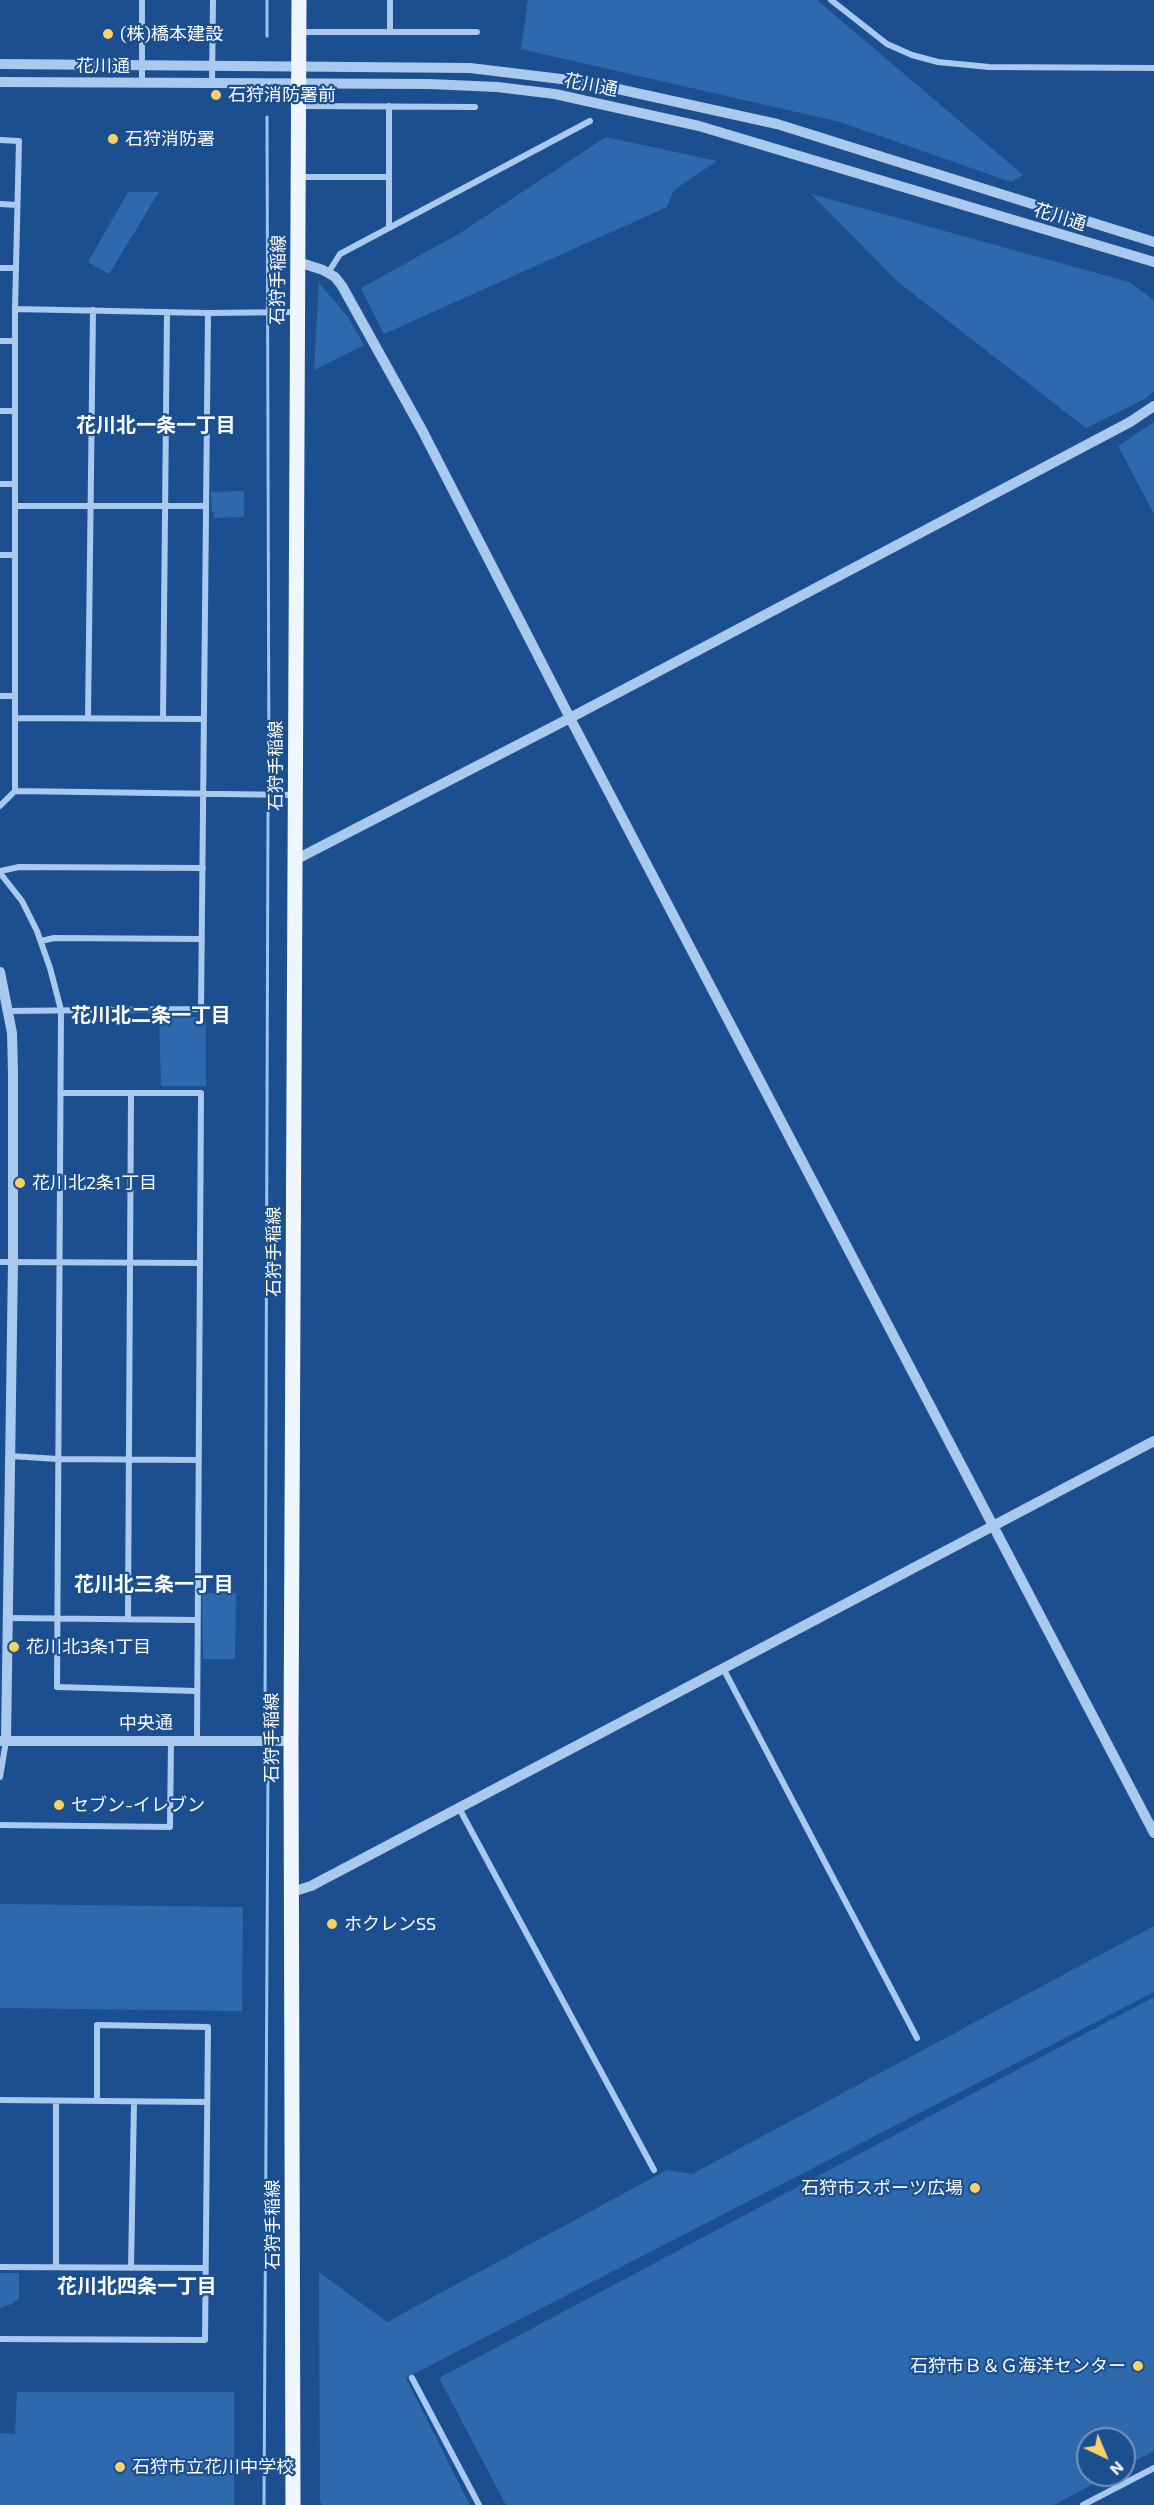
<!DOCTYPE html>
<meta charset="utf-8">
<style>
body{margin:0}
#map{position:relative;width:1154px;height:2505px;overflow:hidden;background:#1b4f8f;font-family:"Exo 2",sans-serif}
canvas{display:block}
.north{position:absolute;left:1076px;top:2427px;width:60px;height:60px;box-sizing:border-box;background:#1b4f8f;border:2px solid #7695bc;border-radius:50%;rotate:136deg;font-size:16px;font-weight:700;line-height:24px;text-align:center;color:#fff}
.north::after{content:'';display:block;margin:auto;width:21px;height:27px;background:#ffd166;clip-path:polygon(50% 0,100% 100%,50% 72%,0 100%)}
</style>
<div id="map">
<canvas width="1154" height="2505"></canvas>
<div class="north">N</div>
</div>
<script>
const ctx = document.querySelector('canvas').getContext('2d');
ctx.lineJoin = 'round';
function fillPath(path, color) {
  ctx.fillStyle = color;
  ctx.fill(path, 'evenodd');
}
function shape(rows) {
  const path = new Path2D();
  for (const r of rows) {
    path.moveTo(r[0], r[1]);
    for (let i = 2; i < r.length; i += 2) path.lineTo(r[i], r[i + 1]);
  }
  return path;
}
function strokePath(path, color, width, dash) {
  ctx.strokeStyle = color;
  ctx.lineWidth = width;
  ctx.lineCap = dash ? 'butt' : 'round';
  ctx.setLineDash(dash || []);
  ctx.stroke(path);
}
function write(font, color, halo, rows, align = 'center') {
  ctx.font = font + ' "Exo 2","Noto Sans JP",sans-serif';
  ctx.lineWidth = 4.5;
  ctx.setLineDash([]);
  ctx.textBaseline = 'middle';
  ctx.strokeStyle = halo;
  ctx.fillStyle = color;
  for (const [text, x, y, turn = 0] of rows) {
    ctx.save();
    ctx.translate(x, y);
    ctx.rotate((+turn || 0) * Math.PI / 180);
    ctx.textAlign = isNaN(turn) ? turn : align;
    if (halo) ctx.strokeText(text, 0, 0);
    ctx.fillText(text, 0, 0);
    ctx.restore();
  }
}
fillPath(shape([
 [528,0,817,0,1023,175,1011,182,840,122,521,49],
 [606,137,717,161,674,190,667,207,384,334,361,288,460,233],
 [128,192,159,192,109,274,88,262],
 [811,194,1129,282,1154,300,1154,391,1145,399,1086,428,898,282],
 [319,283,348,317,364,345,314,370],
 [1154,422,1154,514,1118,446],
 [244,491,244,517,214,518,214,512,212,512,211,492],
 [159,1017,206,1017,206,1086,161,1086],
 [202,1593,236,1593,235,1659,203,1659],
 [0,1904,243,1907,242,2011,0,2008],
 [1154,1926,1154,1992,406,2378,470,2505,322,2505,320,2501,319,2272,387,2322,667,2170,692,2174],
 [1154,1997,1154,2451,1124,2467,1124,2439,1088,2439,1088,2475,1110,2475,1054,2505,506,2505,439,2378],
 [0,2273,19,2273,19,2298,12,2304,0,2308],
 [17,2392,234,2392,234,2505,0,2505,0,2433,15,2434]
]), '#2e69ad');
strokePath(shape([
 [267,36,267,0],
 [267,117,269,776],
 [265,1714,268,810],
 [264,2505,268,1765]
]), '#9cc4f0', 3);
strokePath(shape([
 [831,0,887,44,912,55,938,62,989,67,1154,68],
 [300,32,477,32],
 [390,32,390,0],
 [142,83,142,0],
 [212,83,213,0],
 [298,106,475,107],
 [0,140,19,141,15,309,15,791],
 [299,177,389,177],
 [0,204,17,205],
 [389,228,389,106],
 [0,268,16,268],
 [328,273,340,254,590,121],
 [15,309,208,313,296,312],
 [0,341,15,341],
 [0,411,15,411],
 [0,484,15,484],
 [15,506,206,506],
 [0,555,15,555],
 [0,696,15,696],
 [15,718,204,719],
 [88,718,93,310],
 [163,719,167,312],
 [0,806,15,791,293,795],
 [0,871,19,867,203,868],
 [0,873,22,901,37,931,50,968,61,1010,57,1687,196,1691],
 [41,941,54,938,202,939],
 [8,1011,201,1009,208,313],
 [61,1093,201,1093,197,1739],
 [0,1262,200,1263],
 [10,1456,58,1459,198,1460],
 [8,1618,197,1620],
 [128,1618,131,1093],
 [723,1668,917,2038],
 [0,1777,6,1741],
 [459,1808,654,2170],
 [0,1825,170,1827,171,1740],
 [0,2100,207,2102],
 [0,2267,204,2268],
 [56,2267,56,2101],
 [131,2268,134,2102],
 [0,2339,205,2340,208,2027,97,2025,97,2101],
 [412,2378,479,2505],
 [1083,2505,1154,2468]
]), '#a9c9ee', 6);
strokePath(shape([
 [0,64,470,68,586,82,777,124,1154,242],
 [0,82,429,84,497,87,555,94,699,126,1154,262],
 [298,262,323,270,335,277,342,286,422,430,570,718,1154,1833],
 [295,860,570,718,1130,422,1154,406],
 [0,972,12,1033,13,1072,13,1262,6,1741],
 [0,1741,291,1741],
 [292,1892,311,1886,1154,1441]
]), '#a9c9ee', 10);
strokePath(shape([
 [293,2505,291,1741,299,0]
]), '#f0f6ff', 15);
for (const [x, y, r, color] of [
 [108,34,6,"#ffd166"],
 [216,95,6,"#ffd166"],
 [113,139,6,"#ffd166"],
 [20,1183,6,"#ffd166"],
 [14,1647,6,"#ffd166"],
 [59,1805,6,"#ffd166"],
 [332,1924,6,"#ffd166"],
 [975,2188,6,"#ffd166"],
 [1138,2366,6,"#ffd166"],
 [120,2467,6,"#ffd166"]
]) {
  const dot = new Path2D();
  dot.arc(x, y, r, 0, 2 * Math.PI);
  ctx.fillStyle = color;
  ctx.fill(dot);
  strokePath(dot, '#1b4f8f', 2);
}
write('18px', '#fff', '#1b4f8f', [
 ["(株)橋本建設",120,34],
 ["石狩消防署前",228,95],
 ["石狩消防署",125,139],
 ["花川北2条1丁目",32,1183],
 ["花川北3条1丁目",26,1647],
 ["セブン-イレブン",71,1805],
 ["ホクレンSS",344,1924],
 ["石狩市スポーツ広場",963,2188,"right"],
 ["石狩市Ｂ＆Ｇ海洋センター",1126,2366,"right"],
 ["石狩市立花川中学校",132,2467]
], 'left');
write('18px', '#fff', '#1b4f8f', [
 ["花川通",103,66],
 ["花川通",591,85,11],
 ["花川通",1060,217,17],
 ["石狩手稲線",278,280,-89],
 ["石狩手稲線",276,766,-90],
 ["石狩手稲線",274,1252,-90],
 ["中央通",146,1723,-1],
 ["石狩手稲線",272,1738,-90],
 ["石狩手稲線",273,2225,-90]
]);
write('bold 20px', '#fff', '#1b4f8f', [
 ["花川北一条一丁目",156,425],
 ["花川北二条一丁目",151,1015],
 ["花川北三条一丁目",154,1584],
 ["花川北四条一丁目",137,2286]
]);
</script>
